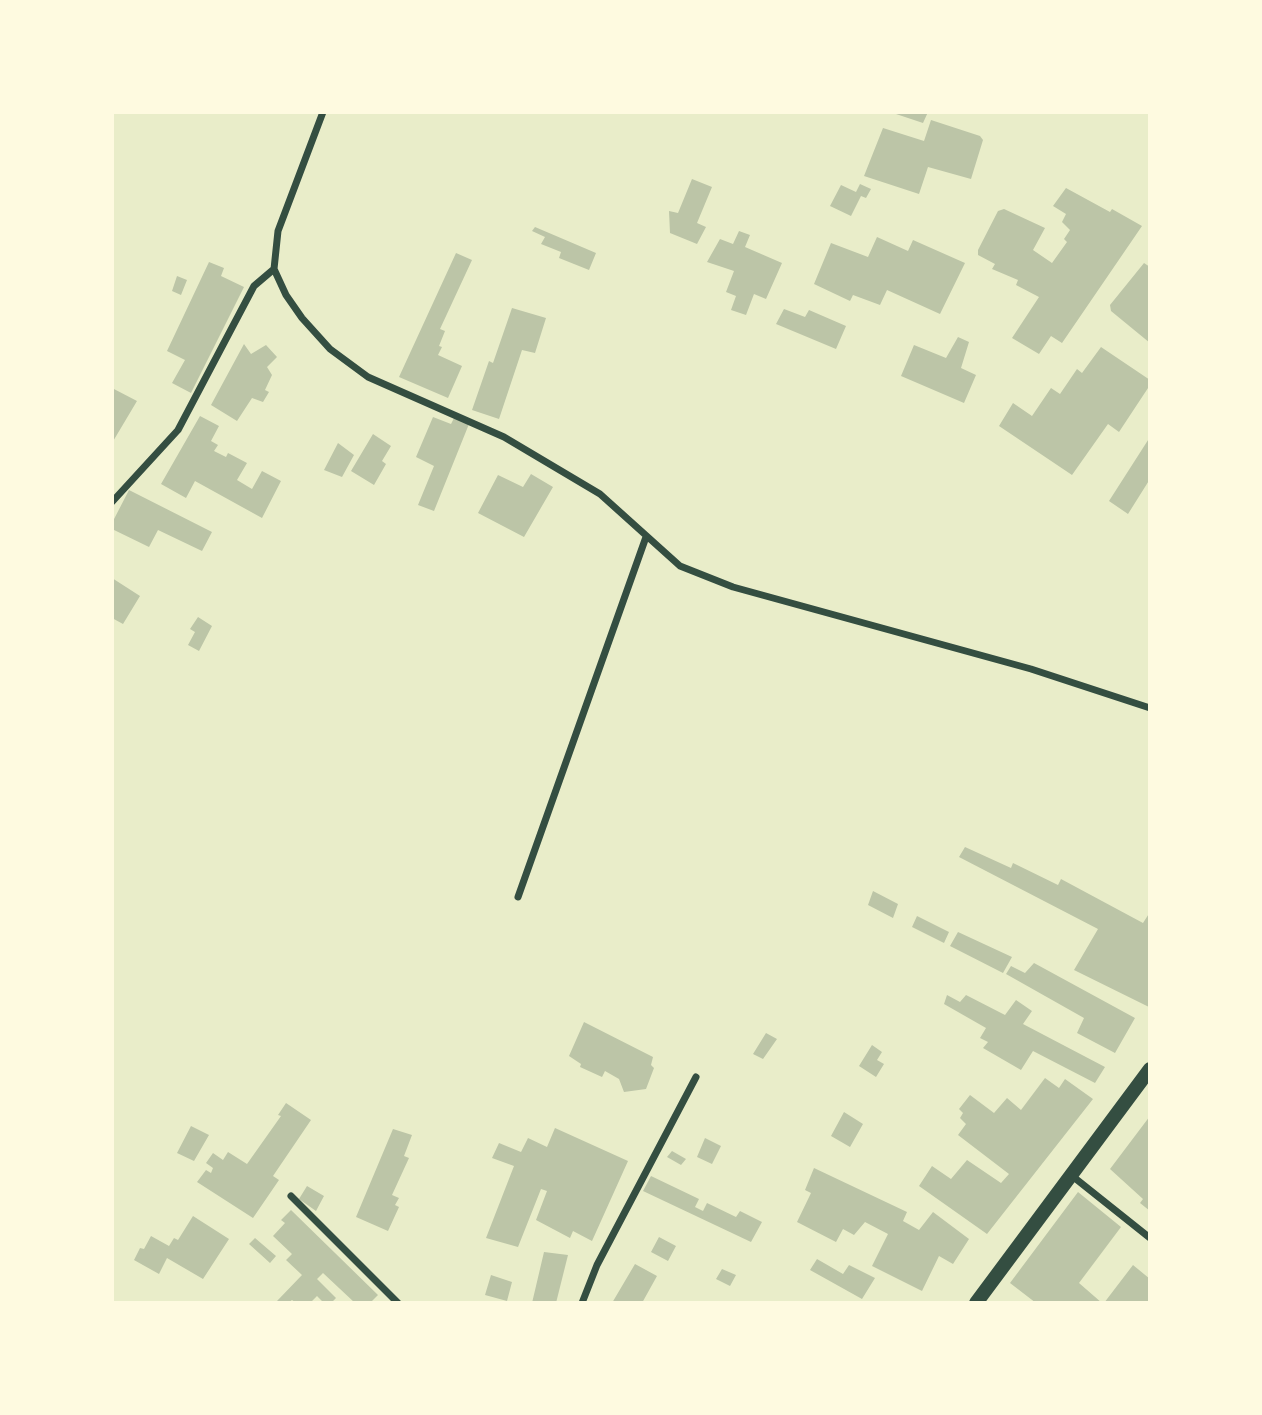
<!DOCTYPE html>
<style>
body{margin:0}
#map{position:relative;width:1262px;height:1415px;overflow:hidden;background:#e9edc9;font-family:"Times New Roman",serif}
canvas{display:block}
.frame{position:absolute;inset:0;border:114px solid #fefae0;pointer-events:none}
</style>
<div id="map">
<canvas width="1262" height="1415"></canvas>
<div class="frame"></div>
</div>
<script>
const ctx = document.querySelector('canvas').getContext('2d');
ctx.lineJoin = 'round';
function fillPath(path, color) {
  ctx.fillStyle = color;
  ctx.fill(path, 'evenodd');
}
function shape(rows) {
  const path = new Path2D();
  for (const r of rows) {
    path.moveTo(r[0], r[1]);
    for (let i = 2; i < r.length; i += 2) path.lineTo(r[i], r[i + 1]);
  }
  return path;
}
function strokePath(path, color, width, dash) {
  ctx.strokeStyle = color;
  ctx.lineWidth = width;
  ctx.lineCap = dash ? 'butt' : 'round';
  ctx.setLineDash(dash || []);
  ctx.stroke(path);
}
fillPath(shape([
 [890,112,928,112,923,123],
 [931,120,980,136,983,140,971,179,928,167,919,194,864,176,883,128,924,141],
 [692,179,712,187,697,223,706,227,697,244,670,233,669,211,678,213],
 [860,184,871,189,866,198,861,196,851,216,830,206,841,185,856,192],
 [1066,188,1110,212,1112,209,1142,226,1062,343,1051,336,1039,354,1012,338,1039,297,1016,285,1018,280,992,269,995,264,978,255,978,250,998,211,1004,209,1045,228,1033,250,1052,263,1067,242,1064,239,1070,230,1062,222,1066,214,1053,206],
 [535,227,596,253,589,270,559,258,561,252,541,244,545,237,532,231],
 [739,231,750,235,745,247,782,263,766,299,754,294,746,315,731,310,736,296,726,292,734,271,707,262,720,239,733,244],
 [877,237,908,251,913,240,965,263,940,314,887,290,880,305,853,295,850,301,814,284,831,243,868,257],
 [456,253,472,260,440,329,445,331,439,346,442,347,438,355,462,366,448,398,399,377],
 [209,262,224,268,221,276,244,287,191,393,172,383,185,360,167,351],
 [1144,263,1150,267,1150,343,1111,311,1110,305],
 [177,276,187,280,181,295,172,291],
 [512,308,546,318,535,353,522,350,499,419,472,410,489,361,493,363],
 [784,309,805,317,809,310,846,326,836,349,776,324],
 [958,337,969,342,961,368,976,375,964,403,901,376,914,345,946,358],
 [244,344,251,354,266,345,277,357,267,367,272,375,265,390,269,392,263,402,252,398,237,421,211,405],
 [1101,347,1150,380,1150,385,1119,432,1108,424,1072,475,999,426,1013,403,1032,416,1051,388,1060,394,1077,369,1082,373],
 [112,388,137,401,112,443],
 [200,416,219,426,211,441,218,445,214,451,226,457,228,453,247,463,237,480,252,489,262,471,281,481,262,518,195,481,186,498,161,484],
 [433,417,451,424,454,418,469,424,434,511,418,505,434,466,416,457],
 [373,434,391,446,382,461,386,464,374,485,351,471],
 [1150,437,1150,479,1128,514,1109,501],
 [338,443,354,455,342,477,324,470],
 [531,474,553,487,524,537,478,513,498,475,523,487],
 [129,490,212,532,202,551,158,530,149,547,112,529,112,523],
 [112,578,140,596,123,624,112,618],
 [198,617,212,626,199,651,188,645,195,632,190,629],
 [965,847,1011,868,1013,863,1058,885,1061,879,1143,923,1150,912,1149,1007,1074,970,1098,929,959,857],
 [873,891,898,904,893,918,868,905],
 [917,916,949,932,944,943,912,927],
 [958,932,1012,957,1003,973,950,946],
 [1034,963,1135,1018,1115,1053,1077,1033,1084,1018,1006,974,1011,966,1025,973],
 [947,995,960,1002,966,995,1005,1015,1016,1000,1032,1011,1023,1024,1105,1067,1095,1083,1033,1051,1021,1070,983,1048,988,1042,980,1038,986,1028,944,1004],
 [584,1022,653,1057,651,1065,654,1068,646,1089,624,1092,619,1079,605,1071,602,1077,580,1067,581,1064,569,1056],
 [766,1033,777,1039,763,1059,753,1054],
 [872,1045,882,1052,877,1060,884,1064,876,1077,859,1066],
 [1045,1078,1059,1088,1065,1079,1093,1099,987,1234,919,1186,932,1166,951,1179,967,1160,1001,1183,1009,1174,958,1135,966,1124,960,1118,963,1113,959,1109,970,1095,994,1113,1007,1098,1021,1110],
 [286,1103,311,1120,273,1176,279,1180,253,1218,197,1182,206,1170,211,1173,213,1168,206,1163,213,1153,223,1160,228,1152,247,1164,281,1116,278,1115],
 [844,1112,863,1124,850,1147,831,1136],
 [1150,1116,1150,1211,1140,1203,1143,1199,1110,1169],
 [191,1126,209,1135,194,1161,177,1153],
 [555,1128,628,1161,592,1241,573,1231,570,1238,536,1220,547,1191,541,1189,518,1247,486,1238,514,1166,492,1158,499,1143,521,1152,528,1138,547,1147],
 [393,1129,412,1135,404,1156,409,1158,392,1195,399,1198,395,1205,399,1207,388,1231,356,1217],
 [705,1138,721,1146,712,1164,697,1157],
 [672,1151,686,1159,681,1165,667,1157],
 [814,1168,907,1212,903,1221,919,1230,933,1212,969,1239,953,1264,939,1256,922,1291,872,1266,888,1234,865,1222,854,1235,843,1229,836,1242,797,1222,811,1193,805,1190],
 [651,1176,699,1199,695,1207,703,1211,707,1203,736,1217,740,1211,762,1222,751,1242,643,1191],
 [307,1186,324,1196,316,1211,299,1199],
 [1078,1192,1121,1227,1079,1283,1102,1303,1036,1303,1010,1283],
 [291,1210,378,1295,370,1303,355,1303,323,1273,317,1279,336,1298,331,1303,324,1303,317,1296,310,1303,296,1303,292,1300,288,1303,277,1301,302,1275,286,1260,292,1254,273,1236,285,1223,281,1220],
 [193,1216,229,1239,203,1279,167,1258,159,1274,134,1260,140,1248,144,1249,151,1236,169,1246,174,1238,178,1240],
 [659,1237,676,1246,668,1261,651,1252],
 [255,1238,276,1256,270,1263,249,1244],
 [544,1252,568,1255,556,1303,532,1303],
 [817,1259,843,1274,849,1265,875,1278,862,1299,810,1270],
 [635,1264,657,1276,642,1303,612,1303],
 [1133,1265,1150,1279,1150,1303,1104,1303],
 [722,1269,736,1275,730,1286,716,1279],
 [491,1275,512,1282,507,1301,485,1295]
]), '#bcc5a7');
strokePath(shape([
 [323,112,278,231,274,269,286,295,302,318,330,349,368,377,504,437,600,494,680,566,733,587,1031,669,1150,708],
 [112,502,178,430,254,286,274,269],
 [518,897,646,537],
 [1071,1175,1150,1238],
 [291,1196,398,1303],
 [582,1303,597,1265,696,1077]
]), '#344e41', 7);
strokePath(shape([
 [976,1303,1150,1069]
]), '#344e41', 14);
</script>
